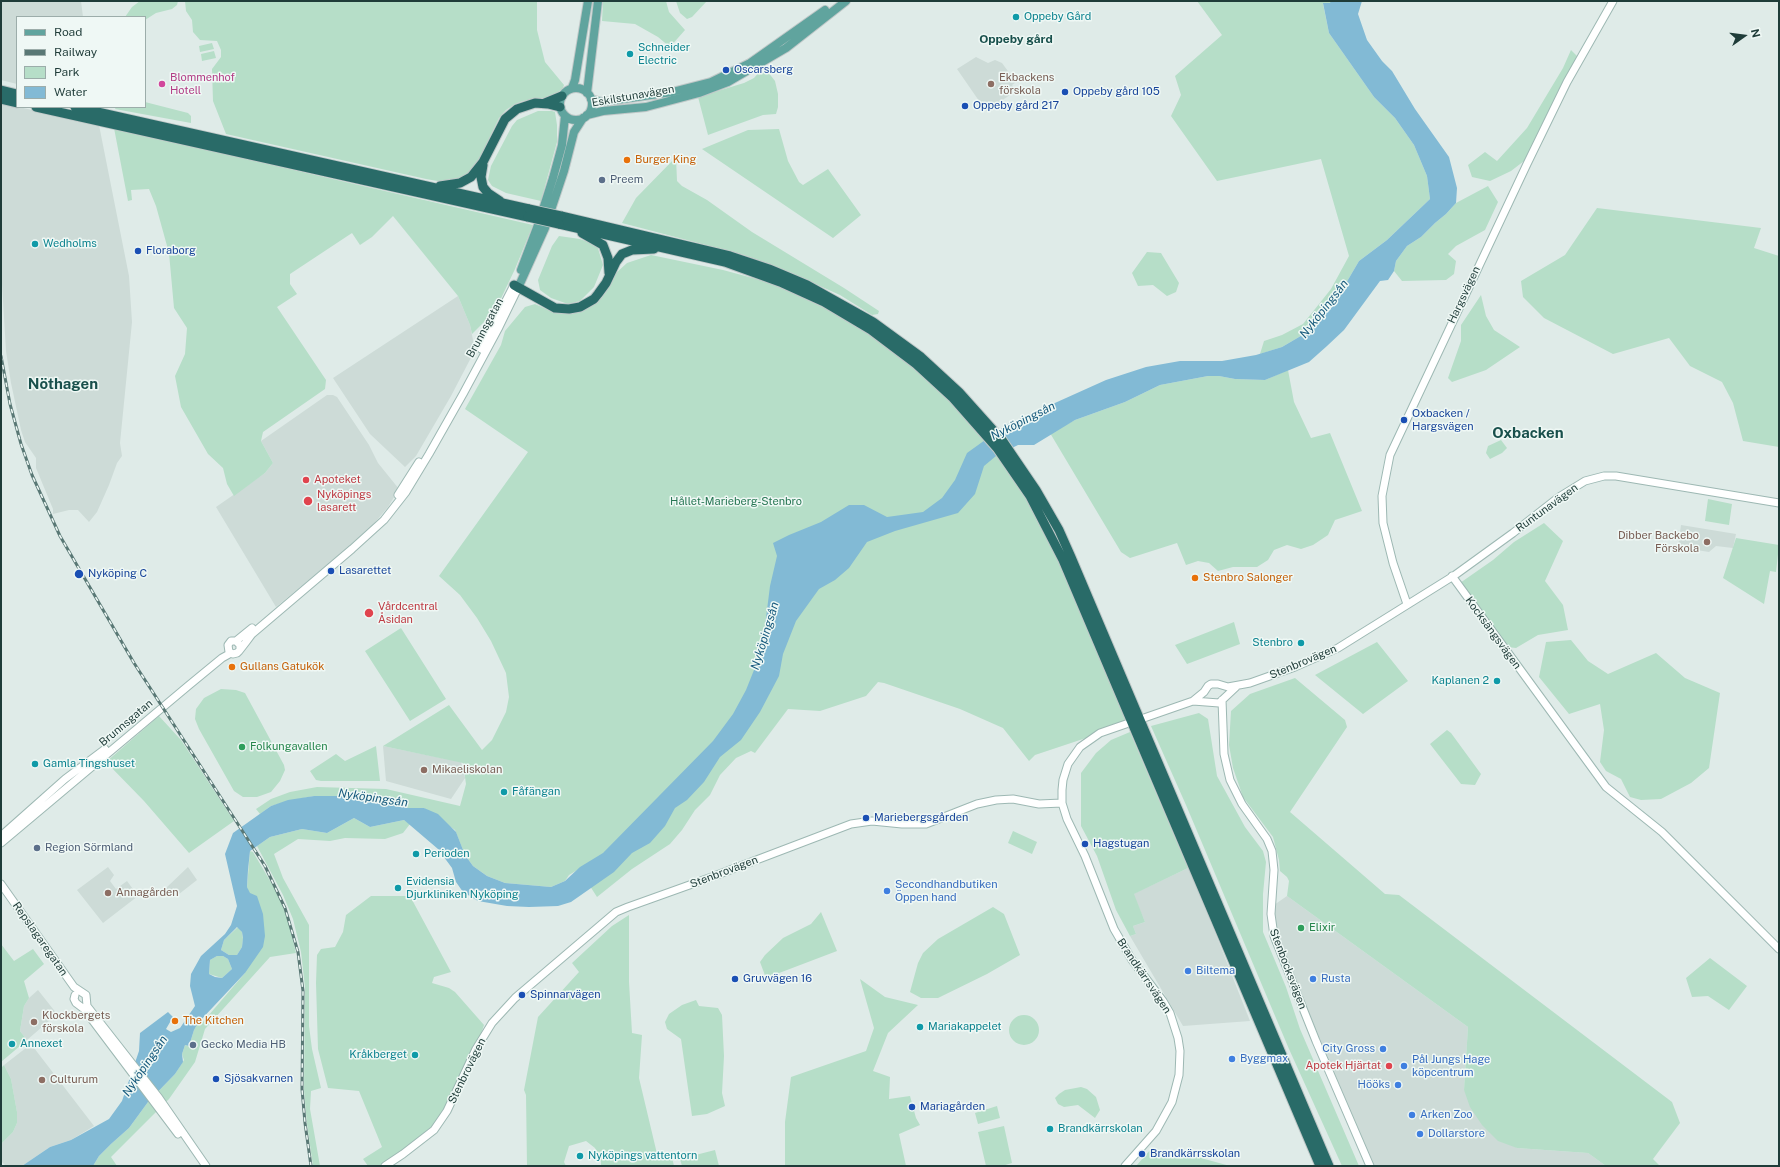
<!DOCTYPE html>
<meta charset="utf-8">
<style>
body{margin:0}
#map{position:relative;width:1780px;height:1167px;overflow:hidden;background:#dfebe8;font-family:"Public Sans",sans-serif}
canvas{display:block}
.frame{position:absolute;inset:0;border:2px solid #1f3c39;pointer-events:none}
.legend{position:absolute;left:16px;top:16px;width:130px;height:92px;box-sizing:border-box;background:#eff8f5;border:1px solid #9cadaa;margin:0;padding:5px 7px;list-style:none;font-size:12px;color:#1f3c39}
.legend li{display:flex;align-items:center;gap:8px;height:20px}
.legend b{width:20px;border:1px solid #9cadaa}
.north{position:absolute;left:1724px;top:16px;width:40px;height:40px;-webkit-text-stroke:3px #eff8f5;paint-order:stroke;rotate:76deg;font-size:11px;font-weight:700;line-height:16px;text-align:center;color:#1f3c39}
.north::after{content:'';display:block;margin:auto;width:14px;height:18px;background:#1f3c39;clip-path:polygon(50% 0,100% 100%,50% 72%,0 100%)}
</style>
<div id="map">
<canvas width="1780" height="1167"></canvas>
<div class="frame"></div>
<ul class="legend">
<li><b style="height:5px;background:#60a49e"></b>Road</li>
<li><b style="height:5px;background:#597875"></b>Railway</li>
<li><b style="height:11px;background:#b6dec8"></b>Park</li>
<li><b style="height:11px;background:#82bad5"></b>Water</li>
</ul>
<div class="north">N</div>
</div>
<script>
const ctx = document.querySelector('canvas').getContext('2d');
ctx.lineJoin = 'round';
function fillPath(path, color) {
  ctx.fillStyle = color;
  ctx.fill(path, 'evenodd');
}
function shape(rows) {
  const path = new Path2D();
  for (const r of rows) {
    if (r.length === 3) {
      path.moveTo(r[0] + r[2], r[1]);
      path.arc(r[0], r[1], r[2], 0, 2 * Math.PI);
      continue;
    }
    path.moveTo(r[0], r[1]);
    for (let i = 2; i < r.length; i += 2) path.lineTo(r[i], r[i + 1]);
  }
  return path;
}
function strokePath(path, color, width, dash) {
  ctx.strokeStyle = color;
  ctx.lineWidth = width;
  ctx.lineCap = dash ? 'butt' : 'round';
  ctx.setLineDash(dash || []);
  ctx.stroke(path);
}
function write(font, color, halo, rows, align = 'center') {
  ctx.font = font + ' "Public Sans",sans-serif';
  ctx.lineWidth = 3;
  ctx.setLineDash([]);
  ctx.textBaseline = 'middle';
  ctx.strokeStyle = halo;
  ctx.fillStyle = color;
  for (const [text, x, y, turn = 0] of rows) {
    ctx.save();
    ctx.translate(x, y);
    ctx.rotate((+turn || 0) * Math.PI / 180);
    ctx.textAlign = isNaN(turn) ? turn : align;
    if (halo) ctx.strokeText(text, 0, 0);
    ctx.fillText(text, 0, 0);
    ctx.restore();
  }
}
fillPath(shape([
 [1,1,81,1,83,17,17,17,17,84,1,80],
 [976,57,988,63,995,60,1002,63,1016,82,1012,85,1016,91,986,111,957,69],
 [1,103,99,125,129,276,132,322,120,443,122,456,117,463,109,485,97,512,89,522,78,510,69,510,53,514,53,509,36,468,36,458,25,442,21,430,11,383,6,351,1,267],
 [458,296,470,325,475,350,451,396,416,456,405,467,370,434,333,378],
 [327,395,333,395,337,397,369,445,378,463,399,489,388,507,366,533,276,607,216,507,265,473,273,463,261,441],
 [1681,525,1736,534,1733,548,1716,546,1709,552,1678,547],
 [383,746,461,762,465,778,451,799,386,781],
 [108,867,114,875,110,881,116,889,127,881,138,896,103,923,77,890],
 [188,867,197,880,174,898,166,888],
 [1188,868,1216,935,1250,1021,1183,1026,1130,936,1136,934,1133,926,1145,922,1133,894],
 [1287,896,1468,1027,1464,1090,1517,1148,1588,1153,1606,1166,1374,1166,1278,941,1274,916,1274,905],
 [38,990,57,1014,27,1040,20,1031,24,1006,29,998],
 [31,1044,94,1126,71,1140,50,1147,22,1166,6,1166,1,1161,1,1144,13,1132,17,1123,17,1112,11,1079,4,1065]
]), '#cddbd7');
fillPath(shape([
 [140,1,178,1,177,5,172,9,156,13,145,20,145,17,125,17,132,7],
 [185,1,537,1,537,30,545,62,564,85,563,88,553,97,523,101,515,104,506,110,499,118,476,166,463,178,443,182,426,179,226,134,213,101,212,69,221,57,221,50,217,41,200,40,193,32,192,20,186,11],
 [603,1,666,1,669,12,685,30,670,47,658,37,635,24,602,21],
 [676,1,707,1,692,17,687,19,680,13],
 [1197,1,1331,1,1331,3,1323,4,1329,33,1374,97,1395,118,1414,145,1427,176,1430,199,1387,240,1359,261,1335,302,1311,330,1282,347,1260,354,1264,341,1282,335,1303,324,1331,289,1349,256,1321,159,1217,181,1171,116,1181,95,1175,76,1222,35],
 [212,43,214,49,200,52,199,46],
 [1571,50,1578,57,1524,161,1511,171,1490,181,1472,177,1468,165,1485,152,1497,161,1527,128,1563,68],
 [214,51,216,58,202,61,201,54],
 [761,70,768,72,775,81,778,94,778,107,776,114,763,115,708,135,698,97,744,83,754,78],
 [145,102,188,113,191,116,191,123,115,109,116,107,145,107],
 [538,111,552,111,555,112,557,125,557,142,541,201,506,193,492,186,488,180,491,166,512,126,517,120],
 [114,128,337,180,533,225,515,269,495,311,472,334,470,325,458,296,393,216,372,237,360,245,352,233,290,274,290,284,297,294,277,307,326,380,325,389,263,432,261,441,273,463,265,473,234,496,227,484,223,468,208,454,181,407,175,376,185,354,187,328,174,308,169,253,156,206,149,189,131,190,132,200,128,201],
 [779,129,788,161,799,182,803,185,828,169,861,215,833,238,702,149,748,130],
 [676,157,677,181,682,186,707,200,752,232,844,288,879,311,878,314,872,315,840,295,786,271,744,255,622,223,636,198],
 [1488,186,1498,202,1485,230,1456,246,1448,254,1456,261,1454,274,1446,280,1402,281,1394,271,1396,261,1407,246,1421,237,1435,223,1446,214,1456,203],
 [1597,208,1761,228,1754,248,1779,256,1779,447,1743,441,1733,403,1722,382,1690,366,1669,338,1613,354,1544,318,1523,297,1521,281,1565,255],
 [559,236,580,239,597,245,603,265,594,287,580,301,568,304,551,298,540,290,538,280,552,246],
 [1147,252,1161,253,1179,283,1176,292,1167,296,1153,285,1138,286,1132,273],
 [651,255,723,270,775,284,801,297,846,318,880,341,914,367,950,399,994,448,1045,528,1128,724,1035,755,1029,761,1003,728,960,709,884,683,878,682,866,696,820,711,788,709,755,753,751,751,736,758,720,775,710,795,695,810,682,830,670,844,632,869,597,897,579,869,569,875,565,881,551,887,505,883,487,876,473,866,465,855,455,830,424,808,407,808,395,802,376,802,346,796,314,796,288,801,271,806,260,814,256,809,271,799,290,792,317,787,386,789,460,806,466,784,463,763,383,746,449,705,482,750,492,740,506,712,509,697,506,673,491,641,477,618,460,595,439,576,528,452,465,409,501,345,505,331,525,307,535,304,555,313,567,313,609,285,616,273,627,263],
 [1481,295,1486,316,1494,330,1520,347,1486,370,1452,382,1448,378,1461,341,1461,325],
 [1288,370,1294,402,1311,438,1330,433,1362,511,1335,520,1328,535,1313,545,1301,549,1287,545,1274,550,1268,560,1257,567,1233,567,1218,571,1209,563,1198,561,1186,565,1177,543,1130,558,1121,552,1050,433,1075,420,1125,402,1160,385,1208,376,1219,376,1235,379,1265,380],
 [1501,440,1507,448,1502,453,1490,459,1486,453,1488,446],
 [1708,499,1732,504,1729,525,1705,521],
 [1544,523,1563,541,1545,581,1563,605,1568,630,1538,635,1516,648,1507,647,1460,583,1493,560,1514,542],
 [1736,538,1779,545,1776,572,1770,571,1764,604,1723,578],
 [1234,622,1240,644,1187,664,1175,645],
 [401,628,446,699,410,721,365,651],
 [1571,640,1588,661,1608,674,1656,653,1685,678,1720,693,1709,768,1691,783,1661,799,1641,800,1630,797,1621,779,1606,771,1600,762,1604,730,1600,704,1569,714,1539,677,1546,642],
 [1377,642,1408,681,1363,714,1315,675],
 [1295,678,1345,720,1347,727,1290,812,1385,894,1399,895,1672,1102,1680,1123,1653,1159,1660,1166,1606,1166,1588,1153,1517,1148,1498,1141,1482,1125,1470,1107,1464,1090,1468,1027,1287,896,1289,881,1287,877,1280,871,1279,860,1273,837,1243,797,1233,768,1229,745,1231,711,1250,694],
 [221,689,236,690,245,693,284,765,285,770,280,781,271,792,257,797,243,797,234,791,199,729,195,719,196,709,204,698],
 [1199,713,1208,719,1217,776,1245,827,1263,851,1266,862,1263,894,1263,932,1286,987,1300,1029,1359,1166,1342,1166,1289,1049,1186,805,1151,726],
 [159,716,181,740,234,821,189,853,144,801,106,762],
 [1447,730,1451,733,1481,774,1475,785,1461,784,1430,744],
 [1130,732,1188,868,1134,894,1145,922,1133,926,1136,934,1130,936,1116,910,1097,856,1081,826,1081,773,1096,753,1111,740],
 [376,746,380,781,321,781,316,780,310,771,336,754,345,761],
 [354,818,370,827,404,820,410,824,403,833,385,839,345,838,330,841,298,839,274,854,283,878,309,925,309,1026,312,1049,321,1088,311,1091,310,1109,320,1166,313,1166,307,1124,304,1090,305,987,301,952,293,919,283,895,257,846,270,837,302,829,327,833],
 [1013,831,1037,842,1032,854,1008,843],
 [250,851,253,852,279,896,289,923,296,953,270,957,205,1029,195,1062,169,1099,111,1157,117,1166,93,1166,99,1156,111,1144,129,1128,148,1102,175,1074,184,1060,182,1054,185,1045,189,1046,194,1030,198,1023,202,1023,245,973,249,893,247,887],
 [371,896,410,896,451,972,434,977,432,983,449,988,455,992,484,1025,481,1034,444,1111,431,1127,400,1153,380,1166,368,1166,363,1159,382,1147,359,1091,328,1088,318,1049,316,983,317,955,321,949,335,947,343,932,346,915],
 [993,907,1004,914,1020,955,987,974,938,998,921,998,910,992,918,963,923,953,938,939],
 [821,912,837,951,766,978,760,962,765,955,783,938,811,924],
 [629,915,629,982,632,1033,642,1035,639,1078,658,1158,671,1153,674,1166,601,1166,601,1162,595,1148,586,1141,569,1146,564,1162,566,1166,527,1166,526,1095,524,1090,538,1017,579,972,572,963,612,926],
 [238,927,242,932,243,939,242,947,237,955,229,955,221,950,224,940],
 [1,944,14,961,33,949,44,964,24,981,29,998,24,1006,20,1031,27,1040,1,1062],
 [217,956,223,956,228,959,232,969,222,978,209,974,210,960],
 [1710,958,1747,986,1729,1010,1708,996,1692,997,1686,978],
 [860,979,885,997,918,1005,888,1033,873,1071,890,1077,889,1099,910,1096,916,1118,920,1125,899,1134,906,1166,785,1166,785,1122,791,1077,866,1051,874,1028],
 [696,1000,699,1006,718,1008,722,1015,724,1056,722,1093,725,1106,707,1114,692,1116,681,1039,667,1029,665,1022,669,1014,682,1005],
 [1024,1030,15],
 [4,1065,11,1079,17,1112,17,1123,13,1132,1,1144,1,1068],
 [1081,1087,1087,1089,1096,1097,1100,1110,1095,1118,1078,1105,1064,1107,1058,1104,1055,1098,1059,1094,1065,1090],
 [997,1106,1000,1118,978,1124,975,1113],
 [1004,1126,1012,1163,1002,1166,986,1166,978,1132],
 [1151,1149,1179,1152,1230,1166,1136,1166],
 [715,1150,719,1166,682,1166,680,1159]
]), '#b6dec8');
fillPath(shape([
 [1331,1,1362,1,1358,14,1367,40,1382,61,1392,71,1415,109,1449,157,1457,188,1456,203,1446,214,1435,223,1421,237,1407,246,1396,261,1394,271,1388,280,1380,281,1344,330,1327,346,1309,362,1265,380,1235,379,1219,376,1208,376,1160,385,1125,402,1075,420,1034,445,1018,445,996,456,984,466,975,494,958,513,895,531,867,542,849,568,835,580,819,589,796,621,783,654,779,676,760,712,741,740,720,757,704,782,687,800,675,808,665,826,650,843,632,853,614,872,571,902,558,906,529,907,507,906,478,901,463,892,456,882,452,868,438,849,404,820,370,827,354,818,327,833,302,829,270,837,250,851,248,870,247,887,250,893,257,896,263,914,265,936,263,947,245,973,198,1023,194,1030,189,1046,185,1045,182,1054,183,1062,175,1074,148,1102,129,1128,111,1144,99,1156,93,1166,22,1166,50,1147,71,1140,109,1119,122,1101,139,1051,140,1033,168,1012,173,1017,166,1029,171,1032,180,1028,195,1006,190,986,191,974,201,956,225,934,231,925,237,906,225,854,233,833,271,806,288,800,314,796,346,796,376,802,395,802,407,808,424,808,438,814,456,832,465,855,473,866,487,876,505,883,551,887,565,881,580,867,603,853,713,741,733,714,746,690,762,650,770,586,777,556,773,543,789,535,821,522,849,505,864,505,887,517,923,512,942,498,955,480,967,453,1006,425,1106,380,1146,367,1180,361,1222,361,1256,355,1282,347,1311,330,1335,302,1359,261,1387,240,1430,199,1427,176,1414,145,1395,118,1374,97,1329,33,1323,3,1330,3],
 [237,927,242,932,243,938,242,947,237,955,229,955,221,950,224,940],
 [217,956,223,956,228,959,232,969,222,978,215,977,209,974,210,960]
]), '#82bad5');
const secondary = shape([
 [481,349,514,285],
 [398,495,419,462],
 [1452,576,1606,787,1662,832,1779,949],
 [1407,604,1393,563,1383,523,1382,496,1390,455,1527,164,1567,82,1613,1],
 [236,641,252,628],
 [240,649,240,645,236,641,231,641,228,645,229,652,233,654,237,653,239,651,246,642,252,634,352,549,384,520,406,492,429,454,463,394,499,327,518,288],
 [1222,700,1224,754,1230,780,1242,804,1267,839,1272,851,1274,870,1271,914,1274,936,1316,1041,1370,1166],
 [1193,701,1204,692,1208,686,1211,684,1218,684,1228,687,1250,683,1295,667,1338,648,1455,575,1513,533,1559,497,1585,481,1604,476,1616,476,1779,503],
 [1144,718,1193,701,1219,703,1236,687],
 [1,836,65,779,105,749],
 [1,843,188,686,222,658,231,653],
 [1,884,74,987,86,995,87,1006,159,1098,206,1166],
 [75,995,74,999,76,1003,84,1009,178,1134],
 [385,1166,403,1154,434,1130,447,1111,476,1049,492,1023,515,998,616,912,628,907,709,878,851,824,872,821,902,824,926,824,977,804,996,800,1013,799,1039,804,1062,803],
 [1125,1166,1156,1131,1172,1102,1179,1075,1180,1051,1178,1038,1170,1013,1163,1001,1132,960,1114,929,1085,856,1067,819,1062,803,1062,790,1063,780,1068,764,1080,747,1100,733,1126,724]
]);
const primary = shape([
 [572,88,575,80,588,1],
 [576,104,16],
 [587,93,598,1],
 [591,99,602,102,672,92,711,82,750,63,825,10],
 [587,115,603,111,646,107,699,93,728,82,786,48,846,1],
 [521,270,538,225,553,178,562,145,565,116],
 [518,288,545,228,564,171,574,132,583,118]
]);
const highway = shape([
 [1,90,17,94],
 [1,99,17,103],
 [545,103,562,96],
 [36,107,528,217],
 [75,107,529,209],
 [483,165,481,177,483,187,488,193,500,201],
 [440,186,460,183,471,177,483,162,505,119,517,109,535,103,548,104,560,107],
 [561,216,730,256,769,269,807,285,873,322,921,357,959,392,1002,440,1036,490,1059,530,1071,557,1329,1166],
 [559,224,725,262,780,282,824,302,871,330,916,364,953,398,997,448,1030,496,1063,560,1320,1166],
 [582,233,603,245,608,258,609,273],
 [514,285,555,308,569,309,580,307,594,299,598,294,606,283,616,262,622,254,632,250,654,249]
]);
strokePath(secondary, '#9db8b3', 9);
strokePath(primary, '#c0c8c8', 10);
strokePath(highway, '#c0c8c8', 11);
strokePath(secondary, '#fff', 7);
strokePath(primary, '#60a49e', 8);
strokePath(highway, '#296b68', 9);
const rail = shape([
 [1,356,10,404,21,444,32,475,60,536,134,663,265,866,285,908,298,952,303,991,302,1089,305,1123,311,1166]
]);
strokePath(rail, '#597875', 3);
strokePath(rail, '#eff8f5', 1.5, [4.5]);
const highwayBridge = shape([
 [529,209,561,216],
 [528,217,559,224]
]);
strokePath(highwayBridge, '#c0c8c8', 11, []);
strokePath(highwayBridge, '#296b68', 9);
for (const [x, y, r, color] of [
 [1016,17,4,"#0f9aa8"],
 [630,54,4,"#0f9aa8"],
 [726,70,4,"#1a4fb4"],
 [162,84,4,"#d1479c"],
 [991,84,4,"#8d6e63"],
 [1065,92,4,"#1a4fb4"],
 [965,106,4,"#1a4fb4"],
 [627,160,4,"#e8710a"],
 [602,180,4,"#5c6f8a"],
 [35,244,4,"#0f9aa8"],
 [138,251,4,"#1a4fb4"],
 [1404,420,4,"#1a4fb4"],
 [306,480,4,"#e0444e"],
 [308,501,5,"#e0444e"],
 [1707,542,4,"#8d6e63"],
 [331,571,4,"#1a4fb4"],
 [79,574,5,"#1a4fb4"],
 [1195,578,4,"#e8710a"],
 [369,613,5,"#e0444e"],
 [1301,643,4,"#0f9aa8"],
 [232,667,4,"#e8710a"],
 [1497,681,4,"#0f9aa8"],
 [242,747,4,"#2e9e5b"],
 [35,764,4,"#0f9aa8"],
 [424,770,4,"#8d6e63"],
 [504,792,4,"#0f9aa8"],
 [866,818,4,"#1a4fb4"],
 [1085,844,4,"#1a4fb4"],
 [37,848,4,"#5c6f8a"],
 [416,854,4,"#0f9aa8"],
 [398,888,4,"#0f9aa8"],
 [887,891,4,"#3f7fe0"],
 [108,893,4,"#8d6e63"],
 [1301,928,4,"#2e9e5b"],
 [1188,971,4,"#3f7fe0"],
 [735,979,4,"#1a4fb4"],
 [1313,979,4,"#3f7fe0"],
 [522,995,4,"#1a4fb4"],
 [175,1021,4,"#e8710a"],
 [34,1022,4,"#8d6e63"],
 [920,1027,4,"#0f9aa8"],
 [12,1044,4,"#0f9aa8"],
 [193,1045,4,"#5c6f8a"],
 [1383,1049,4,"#3f7fe0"],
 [415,1055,4,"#0f9aa8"],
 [1232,1059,4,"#3f7fe0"],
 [1389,1066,4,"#e0444e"],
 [1404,1066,4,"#3f7fe0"],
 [216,1079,4,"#1a4fb4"],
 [42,1080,4,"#8d6e63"],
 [1398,1085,4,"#3f7fe0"],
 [912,1107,4,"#1a4fb4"],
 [1412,1115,4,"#3f7fe0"],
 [1050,1129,4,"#0f9aa8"],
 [1420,1134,4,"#3f7fe0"],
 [1142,1154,4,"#1a4fb4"],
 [580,1156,4,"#0f9aa8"]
]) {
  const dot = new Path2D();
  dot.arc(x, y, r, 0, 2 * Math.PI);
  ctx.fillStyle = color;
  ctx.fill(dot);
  strokePath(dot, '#eff8f5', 1.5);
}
write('11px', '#0d838f', '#eff8f5', [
 ["Oppeby Gård",1024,17],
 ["Schneider",638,48],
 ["Electric",638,61],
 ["Wedholms",43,244],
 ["Stenbro",1293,643,"right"],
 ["Kaplanen 2",1489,681,"right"],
 ["Gamla Tingshuset",43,764],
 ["Fåfängan",512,792],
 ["Perioden",424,854],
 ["Evidensia",406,882],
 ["Djurkliniken Nyköping",406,895],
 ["Mariakappelet",928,1027],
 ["Annexet",20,1044],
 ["Kråkberget",407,1055,"right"],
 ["Brandkärrskolan",1058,1129],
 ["Nyköpings vattentorn",588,1156]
], 'left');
write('11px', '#164399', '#eff8f5', [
 ["Oscarsberg",734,70],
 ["Oppeby gård 105",1073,92],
 ["Oppeby gård 217",973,106],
 ["Floraborg",146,251],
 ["Oxbacken /",1412,414],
 ["Hargsvägen",1412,427],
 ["Lasarettet",339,571],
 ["Nyköping C",88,574],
 ["Mariebergsgården",874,818],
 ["Hagstugan",1093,844],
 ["Gruvvägen 16",743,979],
 ["Spinnarvägen",530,995],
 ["Sjösakvarnen",224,1079],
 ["Mariagården",920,1107],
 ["Brandkärrsskolan",1150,1154]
], 'left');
write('11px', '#b23c85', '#eff8f5', [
 ["Blommenhof",170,78],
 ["Hotell",170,91]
], 'left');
write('11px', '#785e54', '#eff8f5', [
 ["Ekbackens",999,78],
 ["förskola",999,91],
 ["Dibber Backebo",1699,536,"right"],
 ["Förskola",1699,549,"right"],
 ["Mikaeliskolan",432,770],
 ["Annagården",116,893],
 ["Klockbergets",42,1016],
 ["förskola",42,1029],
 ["Culturum",50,1080]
], 'left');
write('11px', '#1f3c39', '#eff8f5', [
 ["Eskilstunavägen",633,96,-10],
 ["Hargsvägen",1464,295,-65],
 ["Brunnsgatan",485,328,-62],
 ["Runtunavägen",1547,508,-36],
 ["Kocksängsvägen",1493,633,54],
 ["Stenbrovägen",1303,662,-23],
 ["Brunnsgatan",126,723,-40],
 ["Stenbrovägen",724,872,-21],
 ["Repslagaregatan",40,939,55],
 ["Stenbocksvägen",1288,969,69],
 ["Brandkärrsvägen",1144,976,56],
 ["Stenbrovägen",467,1071,-64]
]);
write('11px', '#c56008', '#eff8f5', [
 ["Burger King",635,160],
 ["Stenbro Salonger",1203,578],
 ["Gullans Gatukök",240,667],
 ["The Kitchen",183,1021]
], 'left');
write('11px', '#4e5e75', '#eff8f5', [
 ["Preem",610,180],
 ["Region Sörmland",45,848],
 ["Gecko Media HB",201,1045]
], 'left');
write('11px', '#be3a42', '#eff8f5', [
 ["Apoteket",314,480],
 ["Nyköpings",317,495],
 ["lasarett",317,508],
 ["Vårdcentral",378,607],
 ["Åsidan",378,620],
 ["Apotek Hjärtat",1381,1066,"right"]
], 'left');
write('11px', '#267653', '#eff8f5', [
 ["Hållet-Marieberg-Stenbro",736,502]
]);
write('11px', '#27864d', '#eff8f5', [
 ["Folkungavallen",250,747],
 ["Elixir",1309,928]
], 'left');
write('11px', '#366cbe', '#eff8f5', [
 ["Secondhandbutiken",895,885],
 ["Öppen hand",895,898],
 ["Biltema",1196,971],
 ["Rusta",1321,979],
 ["City Gross",1375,1049,"right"],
 ["Byggmax",1240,1059],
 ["Pål Jungs Hage",1412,1060],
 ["köpcentrum",1412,1073],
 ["Hööks",1390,1085,"right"],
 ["Arken Zoo",1420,1115],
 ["Dollarstore",1428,1134]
], 'left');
write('bold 12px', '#19504c', '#eff8f5', [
 ["Oppeby gård",1016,39]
]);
write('italic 12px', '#15597c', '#eff8f5', [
 ["Nyköpingsån",1324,309,-52],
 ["Nyköpingsån",1023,421,-27],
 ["Nyköpingsån",765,636,-73],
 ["Nyköpingsån",373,798,8],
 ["Nyköpingsån",145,1066,-56]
]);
write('bold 15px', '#19504c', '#eff8f5', [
 ["Nöthagen",63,384],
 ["Oxbacken",1528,433]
]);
</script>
